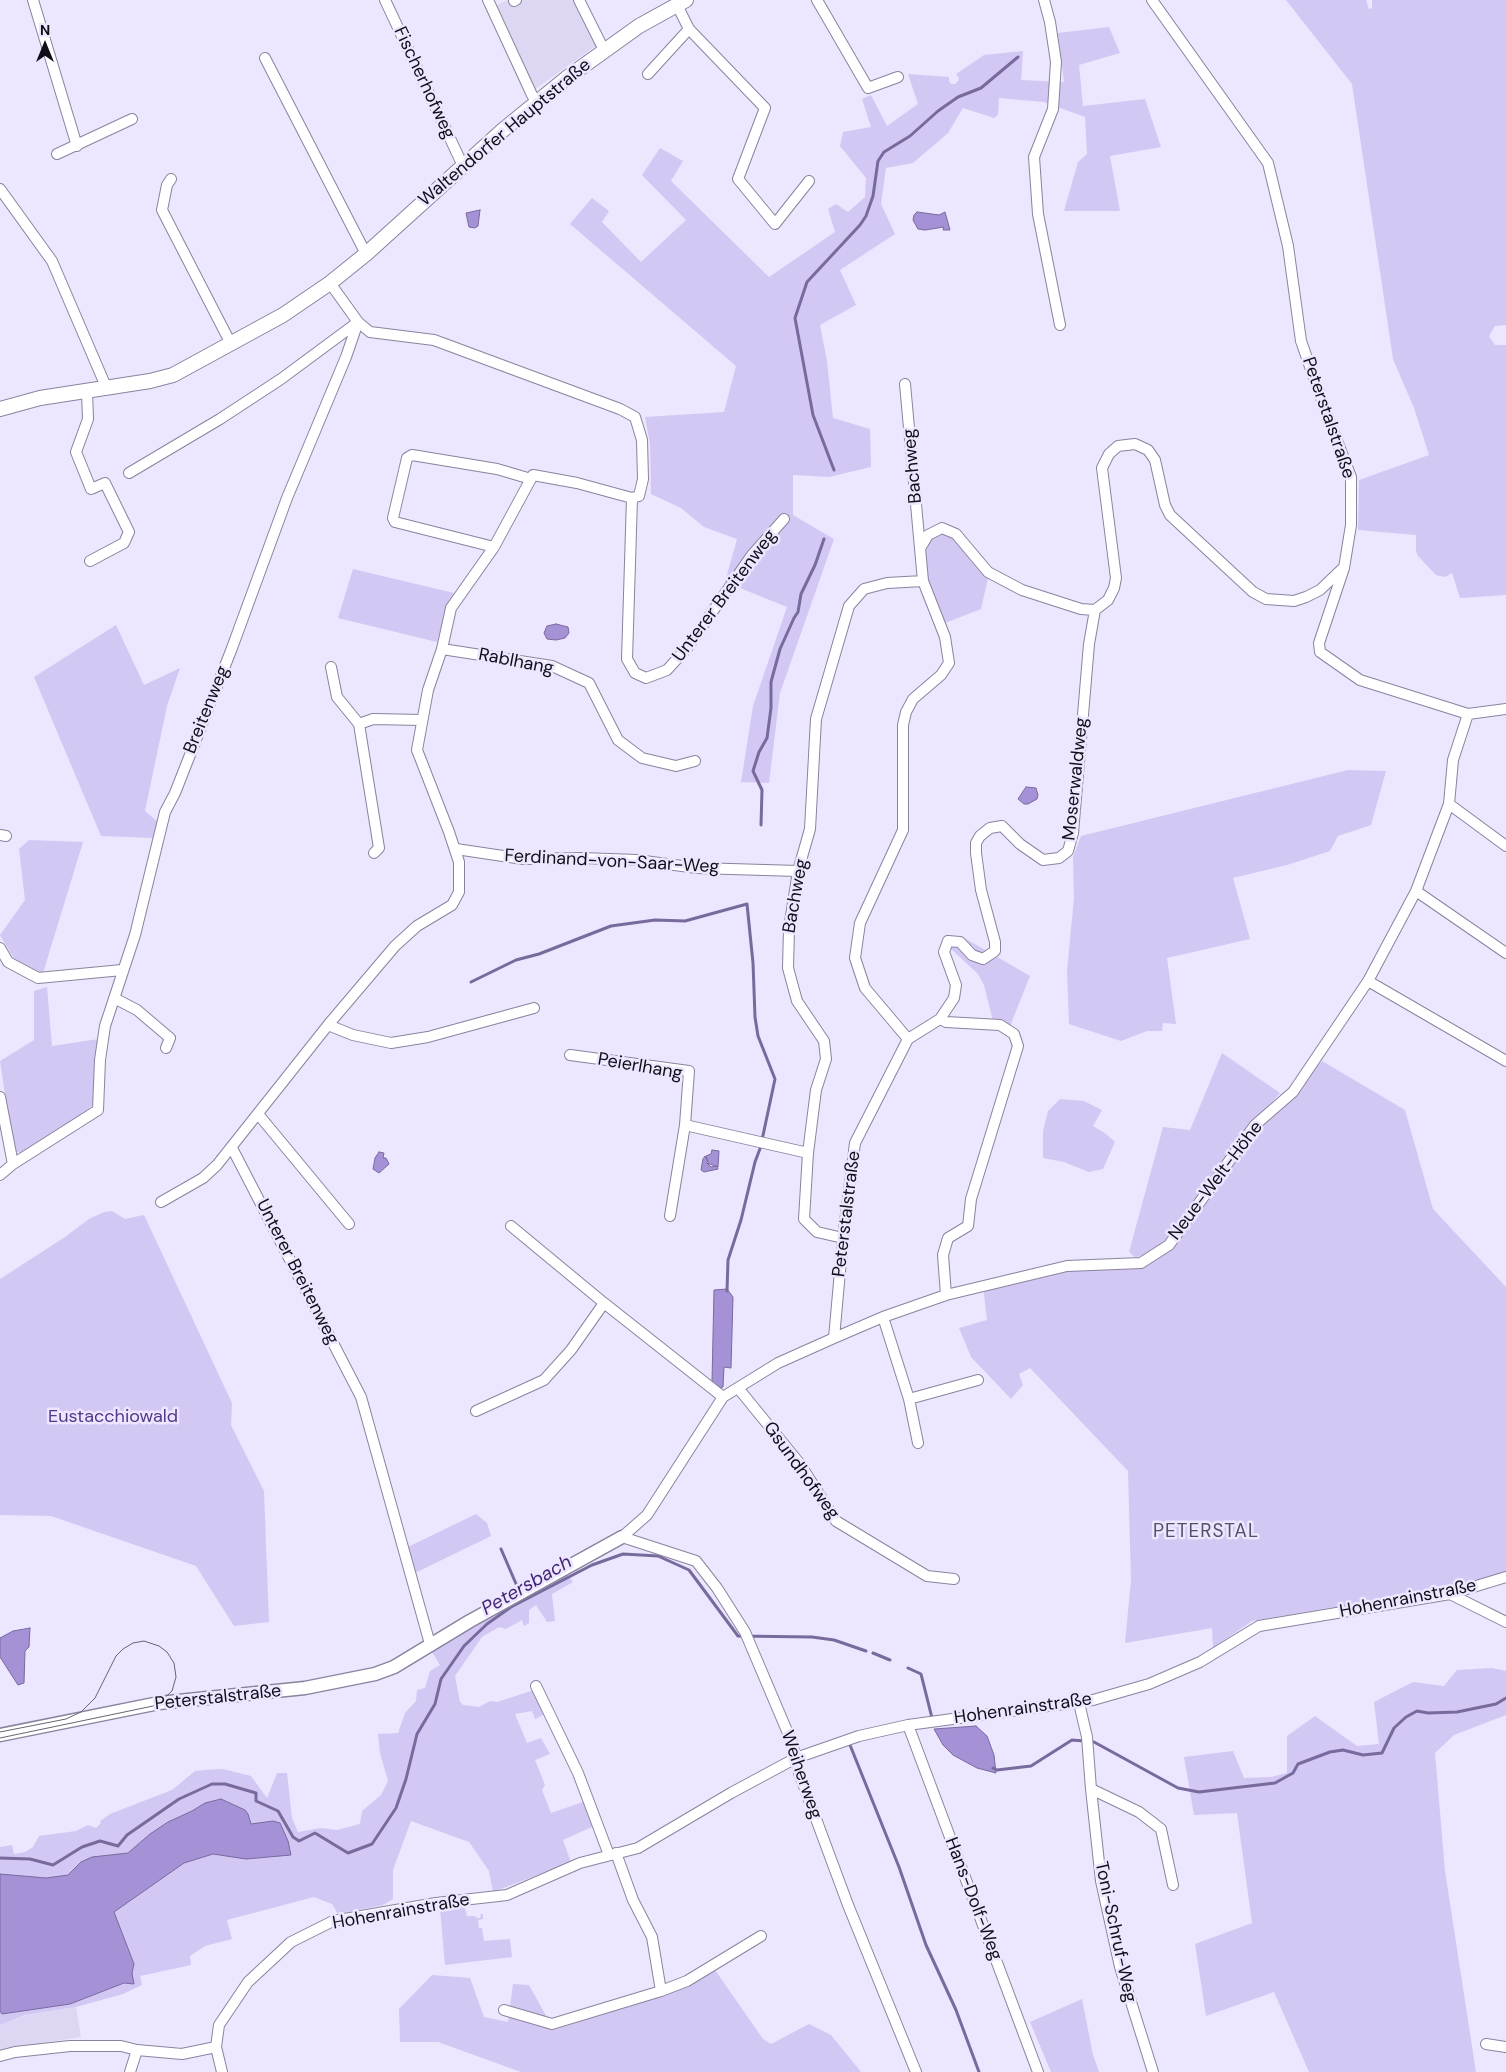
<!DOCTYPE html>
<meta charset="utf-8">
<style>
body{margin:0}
#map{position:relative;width:1506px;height:2072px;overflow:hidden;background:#ece6ff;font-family:"DM Sans",sans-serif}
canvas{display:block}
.north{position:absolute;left:20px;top:20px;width:50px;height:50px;-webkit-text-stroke:4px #ece6ff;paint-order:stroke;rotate:0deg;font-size:14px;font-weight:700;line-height:20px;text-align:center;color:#110e18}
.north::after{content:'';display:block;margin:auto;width:18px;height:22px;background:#110e18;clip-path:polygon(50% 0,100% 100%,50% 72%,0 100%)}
</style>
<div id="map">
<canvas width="1506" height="2072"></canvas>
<div class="north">N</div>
</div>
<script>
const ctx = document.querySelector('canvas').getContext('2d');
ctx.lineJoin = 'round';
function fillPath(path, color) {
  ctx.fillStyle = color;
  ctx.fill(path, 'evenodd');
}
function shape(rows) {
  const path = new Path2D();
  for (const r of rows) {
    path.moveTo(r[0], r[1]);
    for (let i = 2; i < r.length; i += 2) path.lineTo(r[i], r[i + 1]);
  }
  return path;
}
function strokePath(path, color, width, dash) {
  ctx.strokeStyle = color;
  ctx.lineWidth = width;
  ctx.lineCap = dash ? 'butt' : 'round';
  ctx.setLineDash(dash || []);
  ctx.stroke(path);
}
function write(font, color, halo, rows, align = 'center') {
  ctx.font = font + ' "DM Sans",sans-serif';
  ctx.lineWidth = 5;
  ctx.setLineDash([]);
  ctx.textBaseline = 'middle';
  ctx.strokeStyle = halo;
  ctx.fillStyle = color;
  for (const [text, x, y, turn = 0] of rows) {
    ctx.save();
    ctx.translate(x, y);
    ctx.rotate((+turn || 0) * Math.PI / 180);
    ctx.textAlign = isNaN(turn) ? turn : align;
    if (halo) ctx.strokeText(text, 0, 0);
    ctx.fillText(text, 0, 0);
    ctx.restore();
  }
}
fillPath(shape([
 [507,0,579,0,600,43,535,89,497,5],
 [76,2007,81,2037,0,2050,0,2025,27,2015]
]), '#ded7f4');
fillPath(shape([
 [1286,0,1366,0,1369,9,1372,8,1372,0,1506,0,1506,325,1495,326,1489,336,1495,345,1506,345,1506,595,1460,598,1452,573,1445,577,1436,575,1418,556,1416,551,1416,535,1358,530,1359,480,1429,455,1414,408,1393,359,1352,84],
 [1109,27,1120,53,1079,65,1083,106,1145,99,1161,147,1110,156,1120,211,1064,211,1078,162,1087,154,1085,117,1044,102,999,98,998,115,994,118,963,108,948,133,913,163,886,168,881,204,895,234,840,270,856,305,820,325,827,361,833,418,870,429,871,467,829,477,793,475,793,515,834,539,780,693,769,783,741,782,753,706,787,607,725,582,737,539,704,527,681,508,651,494,650,444,645,417,724,412,736,366,570,224,592,198,609,211,602,222,641,262,686,220,642,175,660,148,683,161,671,181,769,277,835,232,828,209,836,204,848,212,865,197,866,178,840,146,843,132,871,127,862,99,871,95,887,126,918,104,908,74,949,77,949,81,951,84,955,84,958,81,959,78,956,74,984,55,1023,51,1021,80,1064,82,1058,33],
 [943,533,951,535,971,561,988,578,981,609,945,623,926,577,924,560,927,548,933,537],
 [353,569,454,593,447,604,437,642,338,618],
 [116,625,144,685,180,668,167,706,145,811,159,823,153,838,101,836,34,677],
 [1348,770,1386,771,1371,825,1338,836,1330,851,1287,865,1233,878,1250,939,1167,958,1176,1024,1163,1023,1162,1031,1147,1031,1121,1041,1069,1024,1067,971,1074,898,1073,857,1081,836],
 [29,840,83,842,43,973,17,964,0,935,25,900,19,849],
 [961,936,1030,976,1010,1026,993,1021,984,985,978,974,950,948],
 [47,987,52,1046,99,1039,95,1103,78,1118,21,1153,17,1152,13,1148,0,1061,34,1040,34,991],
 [1222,1053,1280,1093,1250,1127,1161,1246,1144,1256,1135,1257,1129,1252,1163,1127,1190,1130],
 [1322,1061,1405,1110,1433,1209,1506,1287,1506,1572,1448,1588,1252,1621,1213,1648,1212,1628,1125,1643,1131,1580,1128,1471,1030,1368,1019,1374,1023,1385,1011,1399,971,1357,959,1328,987,1320,983,1286,1067,1266,1141,1263,1169,1245,1255,1125,1293,1092],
 [1060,1099,1084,1101,1102,1110,1093,1126,1106,1134,1115,1142,1103,1169,1089,1172,1064,1162,1043,1158,1043,1131,1048,1111],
 [112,1211,125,1219,144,1215,232,1403,231,1425,264,1491,269,1622,234,1626,196,1566,51,1516,0,1515,0,1279,65,1237,89,1219,104,1212],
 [476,1514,487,1523,491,1536,415,1573,408,1547],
 [568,1575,573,1582,552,1594,555,1621,547,1622,536,1605,529,1610,529,1623,524,1626,522,1620,506,1629,499,1627,482,1637,455,1676,460,1702,463,1705,479,1707,490,1701,497,1702,534,1690,542,1704,543,1715,535,1719,532,1711,515,1714,527,1743,541,1738,550,1754,535,1760,545,1785,542,1790,551,1813,583,1802,594,1826,563,1840,571,1862,493,1892,489,1871,469,1842,411,1821,393,1870,393,1899,383,1905,338,1914,332,1904,314,1897,227,1920,232,1939,205,1946,190,1956,191,1965,140,1976,142,1985,123,1994,76,2007,25,2015,0,2025,0,1847,12,1845,14,1854,25,1852,33,1847,39,1836,76,1831,88,1825,96,1828,101,1823,100,1821,110,1814,172,1790,195,1771,205,1770,223,1769,251,1776,267,1798,277,1773,287,1773,292,1818,298,1832,321,1828,337,1830,360,1824,362,1811,381,1795,388,1781,380,1753,378,1734,398,1733,405,1713,416,1701,417,1690,425,1688,430,1671,440,1665,432,1652,477,1621],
 [1492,1668,1506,1671,1506,1715,1454,1735,1435,1753,1445,1871,1476,2072,1309,2072,1274,1992,1206,2016,1195,1944,1252,1923,1237,1813,1194,1815,1184,1757,1233,1751,1244,1778,1271,1777,1287,1773,1287,1736,1315,1716,1357,1746,1379,1744,1374,1702,1413,1682,1444,1686,1457,1670],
 [464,1905,467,1916,475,1916,477,1918,480,1918,481,1914,483,1914,483,1919,478,1920,479,1928,482,1928,484,1941,510,1939,512,1957,445,1965,440,1909],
 [715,1970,763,2039,771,2044,809,2024,831,2035,861,2072,521,2072,438,2042,400,2042,399,2009,432,1975,470,1978,484,2017,508,2022,513,1984,529,1985,554,2030,665,1995],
 [1082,1999,1093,2055,1099,2072,1051,2072,1030,2022]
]), '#d3c8f4');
const water = shape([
 [480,210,478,226,475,228,469,227,466,213,480,210],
 [917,212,939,215,945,212,950,230,943,230,944,227,925,230,918,229,913,220,914,215,917,212],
 [556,624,568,627,569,633,565,638,556,640,547,639,544,633,547,626,556,624],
 [1026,787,1036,788,1038,795,1037,799,1028,804,1024,804,1018,799,1026,787],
 [712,1150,719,1151,718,1167,707,1163,711,1167,717,1166,718,1169,704,1172,701,1170,703,1159,705,1156,708,1162,706,1156,711,1154,712,1150],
 [379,1152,384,1153,383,1158,386,1158,389,1164,379,1173,373,1169,375,1158,379,1152],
 [727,1289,733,1297,731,1368,724,1367,723,1387,719,1388,712,1382,714,1290,727,1289],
 [30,1628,29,1647,25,1651,24,1683,18,1685,0,1657,0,1638,13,1631,30,1628],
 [976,1726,987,1736,994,1755,996,1773,977,1768,953,1755,943,1745,934,1729,976,1726],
 [221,1799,245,1810,248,1814,251,1824,273,1821,280,1823,288,1841,291,1855,246,1859,213,1854,184,1863,114,1912,134,1964,132,1973,134,1984,124,1983,70,2004,2,2014,0,2011,0,1874,46,1878,68,1875,81,1862,92,1857,128,1853,150,1834,168,1822,192,1811,205,1803,221,1799]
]);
fillPath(water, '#a491d6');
strokePath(water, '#786a9d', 1);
strokePath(shape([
 [834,470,813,415,795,318,807,282,860,225,866,216,873,196,878,161,884,152,910,136,938,111,958,97,981,88,1018,57],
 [761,825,762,790,753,771,759,752,767,738,771,708,771,682,780,649,794,618,798,612,801,594,815,565,824,539],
 [471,982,516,960,539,954,611,926,655,920,685,921,747,904,753,963,755,1017,758,1036,775,1079,762,1140],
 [727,1291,728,1260,741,1220,755,1162,761,1146],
 [501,1549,517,1586],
 [873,1653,890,1660],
 [908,1668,921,1674,932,1718],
 [1090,1742,1094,1742,1178,1788,1199,1792,1275,1783,1293,1773,1298,1764,1330,1752,1343,1750,1363,1755,1382,1753,1394,1728,1406,1717,1417,1711,1428,1713,1457,1712,1496,1704,1506,1698],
 [850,1745,899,1867,926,1945,956,2010,979,2072],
 [993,1768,997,1770,1031,1766,1072,1740,1084,1741],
 [0,1858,30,1859,53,1865,82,1847,100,1841,118,1846,127,1835,179,1799,212,1784,225,1784,256,1793,256,1801,278,1811,293,1837,299,1841,315,1833,348,1853,372,1844,396,1808,406,1779,417,1734,435,1704,441,1679,464,1646,487,1624,511,1607,592,1565,623,1554,658,1556,689,1570,738,1636,812,1637,834,1640,866,1651]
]), '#786a9d', 3);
const minor = shape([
 [33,0,77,146],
 [385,0,463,166],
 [488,0,532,95,537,102],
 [579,0,604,50],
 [817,0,868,88,898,77],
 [1044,0,1050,22,1056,62,1053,109,1034,157,1038,214,1060,325],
 [514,1,516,0],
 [677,5,689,29,765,108,738,179,775,224,809,181],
 [265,58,366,254],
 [648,74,689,29],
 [57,154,132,119],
 [171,179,167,185,162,210,231,344],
 [0,189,52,261,107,389],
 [905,384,923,581,945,637,949,663,941,675,913,699,906,712,903,725,903,830,860,923,855,958,865,988,908,1039,855,1143,843,1238,834,1338,778,1363,723,1397,647,1515,622,1537,696,1561,717,1588,745,1632,793,1745,799,1773,848,1905,916,2072],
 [87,392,88,419,76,452,91,489,105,483,129,532,124,543,90,561],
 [129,473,220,419,281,379,358,322,370,332,434,340,620,409,635,417,642,440,643,479,639,496,632,498,577,483,533,475,494,547,451,608,442,649,428,690,417,750,449,832,459,862,459,892,452,905,417,926,395,946,328,1025,217,1165,203,1178,161,1202],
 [632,498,627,659,635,673,646,678,667,670,687,648,752,555,784,519],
 [494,547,395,522,393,518,407,458,412,455,497,469,531,479],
 [921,547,928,535,942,528,956,534,988,572,1022,590,1081,609,1095,610,1108,600,1114,588,1116,578,1102,468,1109,454,1118,446,1135,444,1148,450,1155,460,1165,505,1170,515,1253,592,1266,599,1294,601,1306,597,1320,590,1343,568],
 [442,649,552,666,589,683,618,740,642,758,676,766,695,761],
 [331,667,337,697,359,724,373,719,422,720],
 [1468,714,1506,709],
 [359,724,379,848,374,853],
 [1449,804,1506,846],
 [0,835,6,836],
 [456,849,523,859,582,858,637,860,697,868,798,871],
 [1416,891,1506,953],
 [0,948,8,962,38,978,122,970],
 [1368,981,1506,1061],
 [114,998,137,1010,170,1038,166,1048],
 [940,1019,946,1022,1000,1025,1014,1034,1018,1046,971,1199,968,1226,948,1238,943,1255,946,1295],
 [328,1025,353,1035,391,1043,428,1037,534,1008],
 [908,1039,940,1019,954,998,956,985,944,952,948,941,960,942,972,955,983,959,995,951,995,942,981,890,976,853,976,843,980,836,990,828,1002,826,1020,844,1043,860,1059,858,1068,851,1073,833,1089,644,1095,610],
 [570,1055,689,1071,685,1125,670,1216],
 [0,1097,13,1164],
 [258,1114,349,1224],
 [685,1125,808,1153],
 [232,1148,361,1397,430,1644],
 [0,1175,13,1164,98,1110,100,1060,105,1026,135,935,165,812,175,793,232,648,287,498,346,357,358,322,330,283],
 [511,1226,604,1303,723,1397],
 [843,1238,817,1232,804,1219,808,1153,816,1090,826,1059,824,1041,797,1001,788,968,789,929,798,871,810,829,816,719,849,606,864,589,887,583,923,581],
 [883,1317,909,1399,918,1443],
 [834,1338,883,1317,946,1295,1067,1266,1141,1263,1169,1245,1255,1125,1293,1092,1368,981,1416,891,1449,804,1453,760,1468,714,1360,680,1320,652,1319,643,1344,568,1351,525,1351,477,1326,412,1301,341,1288,246,1268,163,1152,0],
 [738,1388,800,1464,836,1521,927,1576,954,1579],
 [909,1399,978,1380],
 [476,1411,544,1380,571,1350,604,1303],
 [1450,1594,1506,1622],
 [536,1686,578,1773,609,1855],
 [1079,1703,1087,1737,1091,1789,1101,1881,1120,1967,1153,2072],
 [908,1725,1038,2072],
 [1091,1789,1139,1812,1161,1829,1173,1885],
 [661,1991,687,1981,761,1936],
 [504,2010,552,2024,661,1991,652,1937,633,1900,616,1853],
 [1486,2044,1506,2047],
 [0,2056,15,2052,70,2046,121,2046,137,2050,182,2054,216,2047],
 [130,2072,137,2050],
 [222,2072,216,2047,219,2025,248,1982,291,1942,333,1921,436,1903,507,1895,580,1863,638,1848,731,1793,796,1758,859,1736,908,1725,1093,1700,1149,1684,1200,1662,1259,1626,1450,1594,1506,1577]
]);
const tertiary = shape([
 [0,1735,159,1703,305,1688,375,1674,394,1667,470,1621,622,1537]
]);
const secondary = shape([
 [0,409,40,398,150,381,173,375,283,315,330,283,366,254,503,130,568,77,639,26,686,0]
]);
strokePath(minor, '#8a839e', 12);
strokePath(tertiary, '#8a839e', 15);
strokePath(secondary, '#8a839e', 16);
strokePath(minor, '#fff', 10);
strokePath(tertiary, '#fff', 12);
strokePath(secondary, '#fff', 14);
strokePath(shape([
 [0,1732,66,1719,81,1712,95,1698,116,1656,123,1649,133,1643,144,1641,159,1646,167,1652,174,1663,176,1677,172,1691,160,1702,153,1706,0,1738]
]), '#686474', 1);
write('18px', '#110e18', '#ece6ff', [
 ["Fischerhofweg",424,83,65],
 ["Waltendorfer Hauptstraße",505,133,-40],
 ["Peterstalstraße",1328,418,71],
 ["Bachweg",913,466,-95],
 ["Unterer Breitenweg",725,596,-53],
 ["Rablhang",516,662,11],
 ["Breitenweg",207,710,-68],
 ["Moserwaldweg",1076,779,-84],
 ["Ferdinand-von-Saar-Weg",612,862,3],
 ["Bachweg",796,896,-80],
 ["Peierlhang",640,1067,10],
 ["Neue-Welt-Höhe",1216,1181,-53],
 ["Peterstalstraße",847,1214,-83],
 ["Unterer Breitenweg",297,1272,63],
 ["Gsundhofweg",801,1471,54],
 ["Hohenrainstraße",1408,1599,-11],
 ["Peterstalstraße",218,1698,-6],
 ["Hohenrainstraße",1023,1709,-8],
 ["Weiherweg",801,1775,71],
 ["Hans-Dolf-Weg",973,1899,69],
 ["Hohenrainstraße",401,1912,-10],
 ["Toni-Schruf-Weg",1115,1932,78]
]);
write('18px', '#543889', '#ece6ff', [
 ["Eustacchiowald",113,1417]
]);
ctx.letterSpacing = '1px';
write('19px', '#564f69', '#ece6ff', [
 ["PETERSTAL",1206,1532]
]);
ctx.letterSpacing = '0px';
write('italic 19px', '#432575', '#ece6ff', [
 ["Petersbach",527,1586,-30]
]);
</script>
